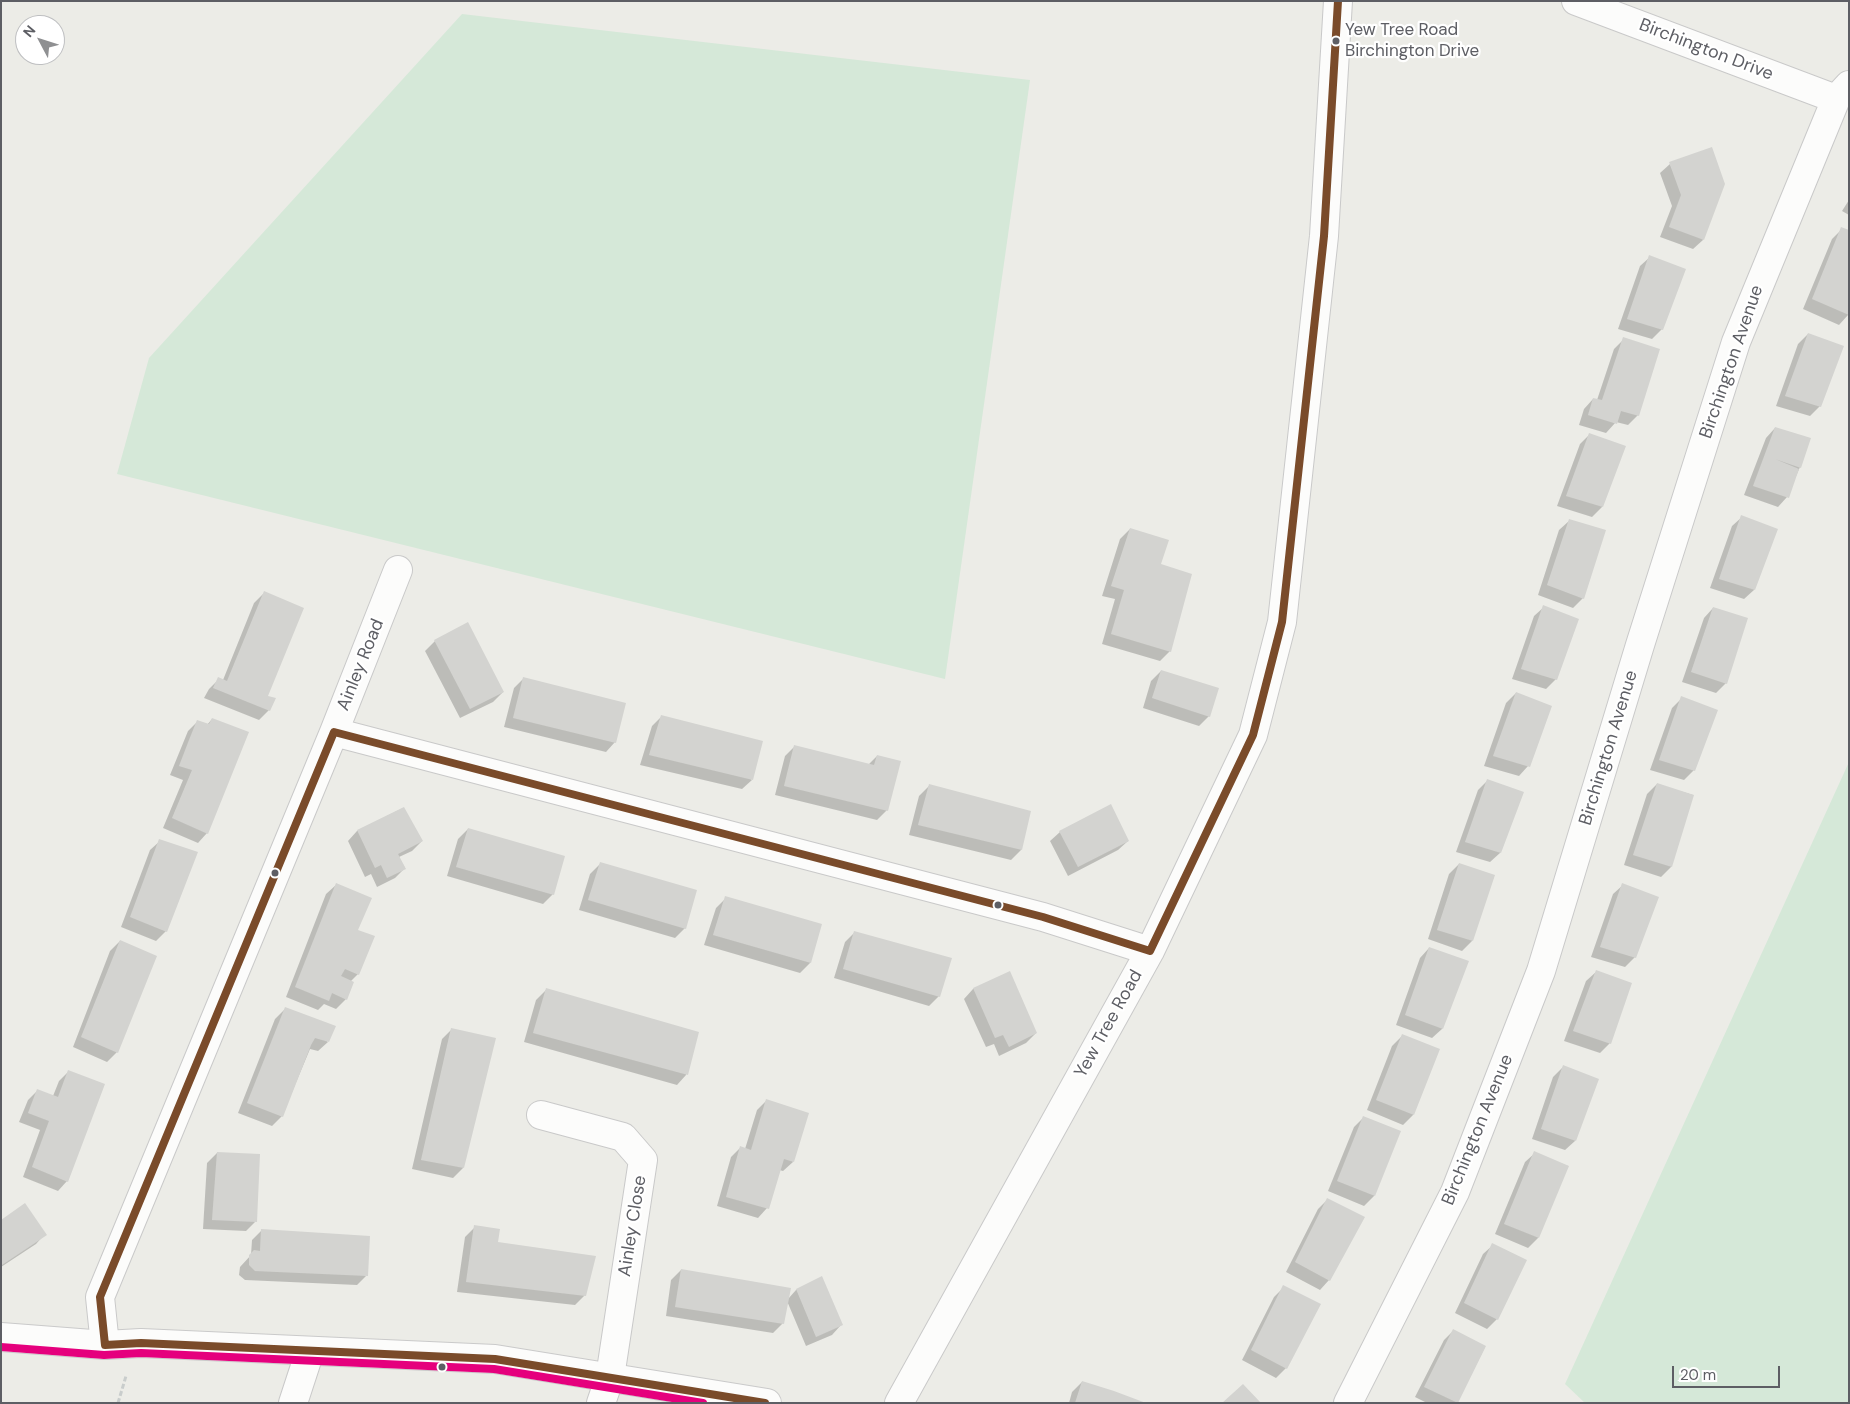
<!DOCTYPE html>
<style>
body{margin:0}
#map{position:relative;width:1850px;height:1404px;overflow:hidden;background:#ecece7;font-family:"DM Sans",sans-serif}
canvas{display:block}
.frame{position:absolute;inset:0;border:2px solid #5d5e64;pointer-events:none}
.north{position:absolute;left:15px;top:15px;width:50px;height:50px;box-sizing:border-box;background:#fff;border:1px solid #bebfc1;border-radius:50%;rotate:310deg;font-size:14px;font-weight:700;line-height:20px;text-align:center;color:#5d5e64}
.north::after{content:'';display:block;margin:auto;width:18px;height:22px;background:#8f9092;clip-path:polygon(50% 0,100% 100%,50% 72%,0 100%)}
.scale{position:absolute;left:1672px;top:1366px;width:108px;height:22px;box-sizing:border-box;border:2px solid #5d5e64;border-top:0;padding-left:6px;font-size:15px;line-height:18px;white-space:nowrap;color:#5d5e64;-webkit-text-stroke:4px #fff;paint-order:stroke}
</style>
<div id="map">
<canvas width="1850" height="1404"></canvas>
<div class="frame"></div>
<div class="north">N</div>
<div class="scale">20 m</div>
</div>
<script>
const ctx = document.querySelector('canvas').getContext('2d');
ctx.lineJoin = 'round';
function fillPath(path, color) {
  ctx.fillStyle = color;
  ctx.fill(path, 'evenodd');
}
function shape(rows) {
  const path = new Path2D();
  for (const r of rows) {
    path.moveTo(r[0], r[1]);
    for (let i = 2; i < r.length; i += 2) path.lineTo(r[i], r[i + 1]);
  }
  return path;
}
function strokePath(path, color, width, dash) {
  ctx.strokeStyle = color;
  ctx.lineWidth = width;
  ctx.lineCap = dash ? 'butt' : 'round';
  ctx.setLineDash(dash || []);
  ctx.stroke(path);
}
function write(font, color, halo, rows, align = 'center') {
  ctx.font = font + ' "DM Sans",sans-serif';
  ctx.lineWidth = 4.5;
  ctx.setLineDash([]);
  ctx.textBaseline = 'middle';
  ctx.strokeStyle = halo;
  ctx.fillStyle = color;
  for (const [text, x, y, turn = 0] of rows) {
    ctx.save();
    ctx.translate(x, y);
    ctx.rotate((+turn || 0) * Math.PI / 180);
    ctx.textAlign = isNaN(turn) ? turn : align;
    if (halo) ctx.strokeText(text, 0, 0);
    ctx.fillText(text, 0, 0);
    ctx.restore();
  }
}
fillPath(shape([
 [462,14,1030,80,945,679,117,474,149,358],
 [1849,762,1849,1403,1585,1403,1565,1384]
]), '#d5e8d8');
fillPath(shape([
 [1670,164,1703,240,1693,249,1660,237,1672,206,1660,173],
 [1849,200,1849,215,1842,211],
 [1842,229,1848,315,1839,325,1803,309,1832,239],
 [1650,257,1662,329,1652,339,1618,329,1640,266],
 [1808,334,1820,406,1810,416,1776,406,1798,344],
 [1624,339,1638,415,1628,425,1616,422,1606,433,1579,425,1584,409,1593,399,1597,400,1614,349],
 [1775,428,1800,467,1787,497,1778,507,1744,495,1766,438],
 [1590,434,1624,447,1602,507,1592,517,1557,506,1580,444],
 [1742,517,1754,590,1744,599,1710,588,1732,526],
 [1569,521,1583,598,1573,608,1538,595,1559,530],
 [1130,529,1160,565,1170,651,1160,661,1102,644,1115,599,1102,596,1120,539],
 [264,593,266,696,269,710,259,720,204,698,209,689,219,679,223,680,254,603],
 [1544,607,1556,679,1546,689,1512,679,1534,616],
 [1713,608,1726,683,1716,693,1682,682,1704,618],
 [435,641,503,692,493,702,460,718,425,651],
 [1161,671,1209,716,1199,726,1143,708,1151,681],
 [524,678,615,742,606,752,504,727,514,688],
 [1516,693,1528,766,1519,776,1484,766,1506,703],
 [1682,698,1694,770,1684,780,1650,770,1672,708],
 [662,716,752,780,742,789,640,765,652,726],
 [212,719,207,833,198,843,163,828,183,780,170,775,188,731,198,721,207,725],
 [795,746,868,765,877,756,887,810,877,820,775,795,785,756],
 [1488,780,1522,793,1500,853,1490,862,1456,852,1478,790],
 [1657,784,1693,795,1671,867,1661,877,1624,865,1647,794],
 [929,786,1030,812,1021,850,1011,860,909,835,919,796],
 [403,808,422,841,412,851,399,857,405,868,395,878,377,887,371,874,365,877,348,841,357,831],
 [468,829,553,894,543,904,447,876,458,839],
 [1060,832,1128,841,1118,850,1068,876,1050,841],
 [160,841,166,931,156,941,121,927,150,850],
 [600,864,685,928,675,938,579,910,590,874],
 [1459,864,1494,876,1472,941,1462,951,1428,939,1449,874],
 [336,885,357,930,358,974,350,982,346,999,336,1009,324,1004,318,1010,286,997,326,894],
 [1623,885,1635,957,1625,967,1591,957,1613,894],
 [726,898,821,925,810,963,800,973,704,945,716,908],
 [855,932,939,996,929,1006,834,978,845,942],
 [120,941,117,1052,107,1062,73,1047,110,951],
 [1429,948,1467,962,1442,1029,1432,1038,1396,1025,1420,958],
 [1596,972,1610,1043,1600,1053,1564,1041,1586,981],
 [1010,973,1036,1033,1026,1043,999,1056,994,1044,986,1047,964,999,973,989],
 [546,990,697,1033,686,1075,677,1085,524,1042,536,1000],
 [285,1009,328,1042,318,1051,310,1049,282,1116,272,1126,238,1113,275,1019],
 [452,1029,463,1168,453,1178,412,1169,442,1039],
 [1402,1036,1438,1050,1413,1115,1403,1125,1367,1110,1392,1046],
 [1563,1067,1575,1141,1565,1150,1532,1139,1553,1077],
 [69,1071,67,1181,58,1191,23,1177,40,1130,19,1122,28,1100,38,1090,53,1096,59,1081],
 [766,1101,793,1162,783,1171,779,1170,767,1208,758,1218,717,1206,731,1157,741,1147,745,1149,757,1110],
 [1363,1118,1399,1131,1374,1196,1364,1206,1328,1191,1354,1127],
 [217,1153,255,1222,246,1231,203,1229,207,1163],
 [1535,1153,1568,1166,1538,1238,1528,1248,1495,1234,1525,1162],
 [1328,1199,1329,1280,1320,1290,1286,1272,1318,1209],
 [1,1222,45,1234,36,1244,1,1267],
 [475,1227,497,1243,585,1295,575,1305,457,1292,465,1237],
 [262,1230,366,1276,357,1285,245,1280,239,1275,240,1267,251,1255,252,1240],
 [1493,1245,1497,1319,1487,1329,1455,1313,1483,1254],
 [681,1270,788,1299,796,1290,821,1278,841,1325,832,1335,806,1346,787,1301,783,1323,773,1333,666,1316,671,1280],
 [1284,1287,1286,1368,1276,1378,1242,1360,1274,1297],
 [1453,1331,1485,1347,1457,1403,1427,1403,1415,1397,1444,1340],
 [1082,1382,1143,1403,1069,1403,1072,1392]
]), '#0003');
fillPath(shape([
 [1712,147,1725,184,1704,240,1669,227,1681,195,1669,162],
 [1841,227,1849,230,1849,315,1812,299],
 [1649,255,1686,269,1663,330,1627,319],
 [1808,333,1844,346,1821,407,1785,396],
 [1623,337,1660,349,1639,416,1621,411,1617,424,1588,415,1593,398,1602,400],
 [1775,427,1811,438,1801,468,1775,459,1799,469,1789,498,1753,486],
 [1589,433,1626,446,1603,507,1566,496],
 [1741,515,1778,529,1755,590,1719,579],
 [1569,519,1606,530,1584,599,1547,585],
 [1130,528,1169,540,1161,564,1192,574,1171,652,1111,634,1124,590,1111,586],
 [264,591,304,608,268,696,276,698,270,711,213,688,218,677,227,681],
 [1543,605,1579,619,1557,680,1521,669],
 [1713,607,1748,618,1727,684,1691,672],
 [468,622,504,692,470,709,434,640],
 [1161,670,1219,688,1210,717,1152,698],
 [523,677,626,703,616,743,513,718],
 [1516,692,1552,706,1530,767,1493,756],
 [1681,696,1718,710,1695,771,1659,760],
 [661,715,763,741,753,780,649,755],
 [212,718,249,732,208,834,172,818,192,770,179,766,189,740,197,720,209,724],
 [794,745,874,765,877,755,901,761,888,811,784,786],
 [1487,779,1524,792,1501,853,1465,842],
 [1657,783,1694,795,1672,867,1633,855],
 [929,784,1031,811,1022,850,918,825],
 [1111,804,1129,841,1078,867,1059,831],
 [404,807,423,841,398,854,406,869,387,878,381,865,375,868,357,830],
 [468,828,565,856,554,895,456,867],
 [159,839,198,852,167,932,130,917],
 [600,862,697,890,686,929,588,900],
 [1459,863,1495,875,1473,941,1437,930],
 [336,883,372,898,358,930,375,936,359,975,345,969,341,976,354,982,347,1000,332,993,329,1001,295,987],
 [1622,883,1659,897,1636,958,1600,947],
 [725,896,822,924,811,963,713,935],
 [854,931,952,958,940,997,843,969],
 [120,940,157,956,118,1053,81,1037],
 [1429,947,1469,961,1443,1029,1405,1015],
 [1596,970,1632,983,1611,1044,1573,1031],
 [1010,971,1037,1033,1009,1047,1003,1035,995,1038,973,988],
 [546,988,699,1032,688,1075,533,1033],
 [285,1007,336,1026,329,1042,315,1038,311,1045,283,1117,247,1103],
 [451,1028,496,1038,464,1168,421,1160],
 [1402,1034,1440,1049,1414,1115,1376,1100],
 [1563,1065,1599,1079,1576,1141,1541,1129],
 [68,1070,105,1084,68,1182,32,1167,49,1121,28,1113,37,1089,58,1097],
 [766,1099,809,1113,794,1162,784,1159,769,1209,726,1197,740,1146,751,1150],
 [1363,1116,1401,1131,1375,1196,1337,1181],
 [1534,1151,1569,1166,1539,1238,1504,1224],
 [217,1152,260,1154,257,1222,212,1220],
 [1327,1198,1365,1217,1330,1281,1295,1262],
 [25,1203,47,1235,2,1265,1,1220],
 [474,1225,500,1229,498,1242,596,1256,586,1296,466,1282],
 [261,1229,370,1236,368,1276,255,1271,249,1265,249,1255,254,1250,260,1251],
 [1492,1243,1527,1260,1498,1320,1464,1303],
 [681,1269,791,1288,784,1324,675,1307],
 [822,1276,843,1325,816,1337,796,1289],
 [1283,1285,1321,1304,1287,1369,1251,1350],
 [1453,1329,1486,1346,1458,1403,1424,1387],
 [1082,1381,1114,1391,1146,1403,1075,1403],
 [1243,1384,1261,1403,1222,1403]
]), '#d3d3d0');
const street = shape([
 [1576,1,1836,99],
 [334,732,1043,917,1150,951],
 [541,1115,623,1137,643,1160,610,1377,601,1403],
 [105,1345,100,1297,334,732,398,570],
 [293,1403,310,1351],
 [899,1403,1150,951,1253,735,1282,622,1324,236,1338,1],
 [1348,1403,1455,1192,1541,971,1640,645,1736,342,1836,99,1849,85]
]);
const secondary = shape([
 [1,1337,105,1345,141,1343,495,1359,767,1403]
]);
strokePath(street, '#c9c9c9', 30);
strokePath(secondary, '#cacaca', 30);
strokePath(shape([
 [118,1403,126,1376]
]), '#c9cdcc', 3, [5, 2.5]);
strokePath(street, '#fcfcfb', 28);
strokePath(secondary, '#fcfcfb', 28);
strokePath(shape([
 [765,1403,495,1359,141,1343,105,1345,100,1297,334,732,1043,917,1150,951,1253,735,1282,622,1324,236,1338,1]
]), '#7a4b2a', 8);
strokePath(shape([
 [1,1347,104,1355,141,1353,494,1369,703,1403]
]), '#e5007d', 8);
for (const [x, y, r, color] of [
 [1336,41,4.5,"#5d5e64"],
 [275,873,4.5,"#5d5e64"],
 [998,905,4.5,"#5d5e64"],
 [442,1367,4.5,"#5d5e64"]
]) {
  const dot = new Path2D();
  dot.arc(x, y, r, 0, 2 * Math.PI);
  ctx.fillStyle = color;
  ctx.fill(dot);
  strokePath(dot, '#fff', 2);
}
write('17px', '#5d5e64', '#fff', [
 ["Yew Tree Road",1345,31],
 ["Birchington Drive",1345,52]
], 'left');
write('18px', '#5d5e64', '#fff', [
 ["Birchington Drive",1706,50,21],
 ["Birchington Avenue",1732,362,-71],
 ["Ainley Road",361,665,-68],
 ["Birchington Avenue",1609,748,-73],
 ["Yew Tree Road",1109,1024,-61],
 ["Birchington Avenue",1478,1130,-68],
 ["Ainley Close",633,1226,-81]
]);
</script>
